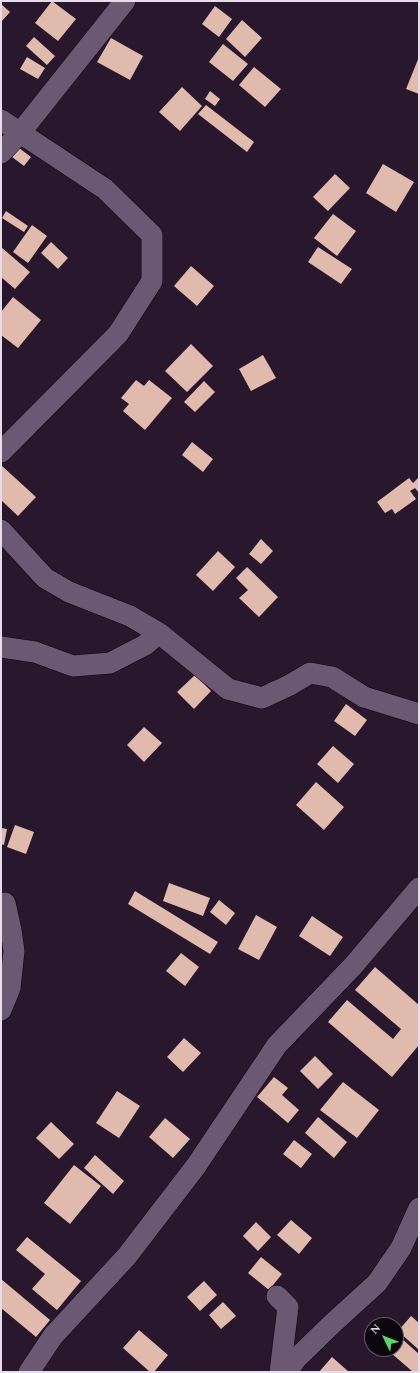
<!DOCTYPE html>
<style>
body{margin:0}
#map{position:relative;width:420px;height:1373px;overflow:hidden;background:#28172d;font-family:Spectral,serif}
canvas{display:block}
.frame{position:absolute;inset:0;border:2px solid #e7dceb;pointer-events:none}
.north{position:absolute;left:364px;top:1317px;width:40px;height:40px;box-sizing:border-box;background:#0c060f;border:1px solid #645c67;border-radius:50%;rotate:313deg;font-size:11px;font-weight:700;line-height:16px;text-align:center;color:#e7dceb}
.north::after{content:'';display:block;margin:auto;width:14px;height:18px;background:#59d56f;clip-path:polygon(50% 0,100% 100%,50% 72%,0 100%)}
</style>
<div id="map">
<canvas width="420" height="1373"></canvas>
<div class="frame"></div>
<div class="north">N</div>
</div>
<script>
const ctx = document.querySelector('canvas').getContext('2d');
ctx.lineJoin = 'round';
function fillPath(path, color) {
  ctx.fillStyle = color;
  ctx.fill(path, 'evenodd');
}
function shape(rows) {
  const path = new Path2D();
  for (const r of rows) {
    path.moveTo(r[0], r[1]);
    for (let i = 2; i < r.length; i += 2) path.lineTo(r[i], r[i + 1]);
  }
  return path;
}
function strokePath(path, color, width, dash) {
  ctx.strokeStyle = color;
  ctx.lineWidth = width;
  ctx.lineCap = dash ? 'butt' : 'round';
  ctx.setLineDash(dash || []);
  ctx.stroke(path);
}
fillPath(shape([
 [52,1,76,19,58,41,35,23],
 [1,4,10,12,1,22],
 [215,6,232,19,219,37,202,24],
 [242,20,262,38,245,57,226,39],
 [34,37,55,56,47,65,26,46],
 [111,38,143,56,130,80,97,62],
 [223,44,248,64,233,81,209,62],
 [27,57,45,68,38,79,20,69],
 [419,57,419,94,406,89],
 [254,67,281,89,265,107,239,85],
 [182,87,202,106,180,131,159,112],
 [210,91,220,99,215,106,205,99],
 [206,105,254,142,247,152,198,114],
 [19,148,31,157,24,166,12,157],
 [383,164,414,182,396,212,366,193],
 [335,174,350,188,328,211,313,197],
 [6,211,28,226,24,232,2,218],
 [333,214,356,231,337,256,314,238],
 [32,225,47,236,28,263,13,252],
 [51,242,68,258,58,269,41,253],
 [1,247,30,272,15,289,1,277],
 [318,247,352,269,341,284,308,262],
 [191,266,214,286,197,306,174,286],
 [13,297,41,320,18,348,1,335,1,312],
 [191,344,213,366,187,392,165,371],
 [263,355,276,378,251,391,239,369],
 [136,380,144,386,149,380,172,398,145,430,123,411,129,404,121,398],
 [204,381,215,392,195,412,184,402],
 [192,442,213,459,203,472,182,455],
 [1,466,2,466,36,497,18,516,1,500],
 [419,477,419,493,415,488,410,491,416,499,395,514,392,509,385,513,377,502,409,478,413,483],
 [261,539,273,551,261,564,249,554],
 [218,551,235,567,213,591,196,575],
 [247,567,278,597,259,617,239,598,248,590,236,578],
 [195,675,211,691,194,709,177,692],
 [346,704,367,720,355,736,334,721],
 [144,727,162,743,144,762,127,745],
 [333,746,354,764,338,783,317,764],
 [316,782,344,807,324,830,296,805],
 [15,825,34,832,26,854,7,847],
 [1,828,7,829,4,845,1,844],
 [169,883,210,898,203,916,163,901],
 [135,891,218,942,210,954,128,904],
 [219,900,235,913,226,925,210,912],
 [256,915,277,927,259,960,238,949],
 [312,916,343,937,330,956,299,936],
 [181,953,199,967,185,986,166,971],
 [375,967,419,1005,419,1045,392,1077,328,1022,347,1000,393,1039,401,1029,355,990],
 [184,1038,201,1053,183,1072,167,1057],
 [315,1056,333,1074,318,1089,300,1071],
 [274,1077,288,1088,282,1095,299,1110,288,1123,257,1097],
 [343,1082,379,1110,357,1138,320,1110],
 [117,1091,140,1106,119,1138,96,1123],
 [318,1117,347,1142,334,1158,305,1133],
 [165,1118,190,1139,173,1158,149,1137],
 [51,1122,74,1144,59,1159,36,1138],
 [294,1140,312,1154,301,1168,283,1154],
 [95,1155,124,1181,113,1194,84,1168],
 [74,1165,101,1186,70,1224,44,1203],
 [291,1220,312,1238,299,1254,277,1235],
 [256,1222,271,1237,258,1251,243,1236],
 [27,1237,81,1281,57,1310,32,1289,45,1274,16,1250],
 [261,1257,282,1274,269,1290,248,1273],
 [1,1279,50,1320,36,1337,1,1308],
 [204,1281,217,1295,200,1311,187,1297],
 [223,1302,236,1316,221,1329,209,1315],
 [411,1316,419,1323,419,1350,398,1331],
 [139,1330,168,1355,154,1372,150,1372,123,1348],
 [402,1339,419,1354,419,1372,413,1372,391,1353,394,1349,396,1349,396,1347],
 [332,1357,349,1372,319,1372]
]), '#e0baad');
const minor = shape([
 [1,120,105,189,152,235,152,281,118,334,1,452],
 [1,153,20,133,125,1],
 [1,530,45,578,69,592,130,616,159,633,228,689,262,698,290,685,310,673,332,677,364,697,419,714],
 [1,647,35,652,73,666,110,663,145,645,159,633],
 [1,1010,10,988,14,951,11,930,5,903],
 [277,1296,288,1307,280,1372],
 [29,1372,53,1336,127,1256,196,1166,277,1045,353,966,419,888],
 [287,1372,296,1359,333,1323,377,1283,401,1248,419,1208]
]);
strokePath(minor, '#100315', 22);
strokePath(minor, '#6b5872', 21);
</script>
